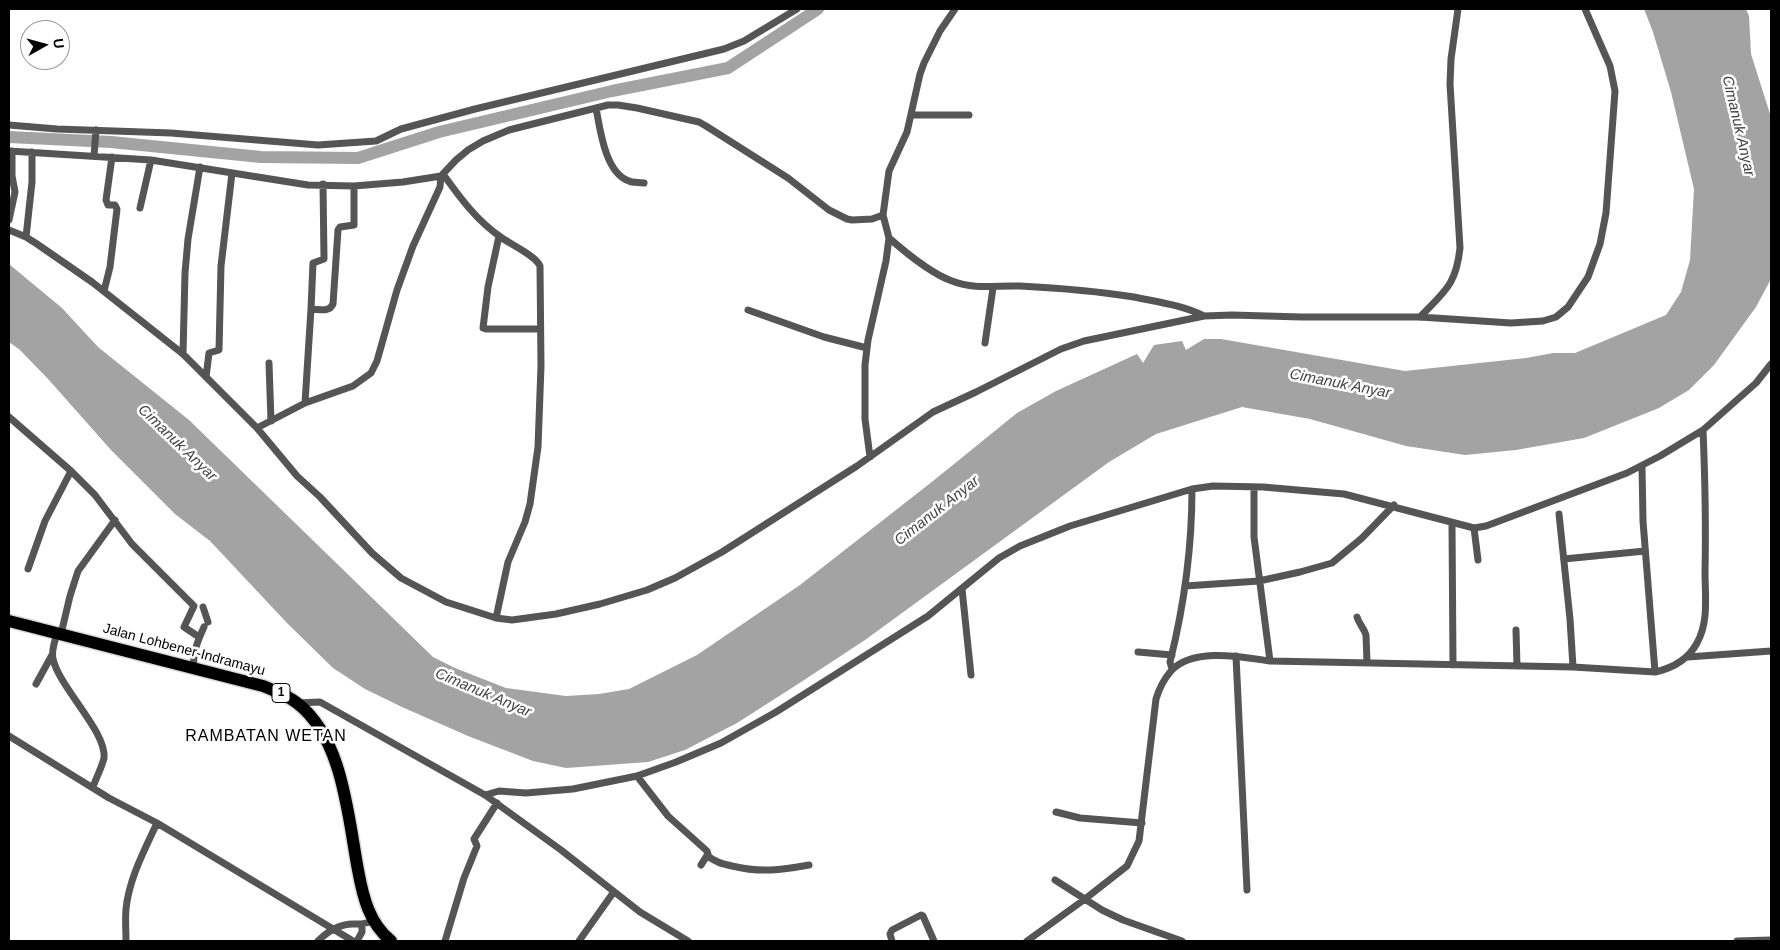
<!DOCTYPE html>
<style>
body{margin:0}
#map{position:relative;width:1780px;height:950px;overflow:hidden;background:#fff;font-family:Arial,sans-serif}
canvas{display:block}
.frame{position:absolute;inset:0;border:10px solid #000;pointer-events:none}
.north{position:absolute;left:20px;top:20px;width:50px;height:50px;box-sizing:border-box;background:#fff;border:1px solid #999;border-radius:50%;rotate:83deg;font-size:14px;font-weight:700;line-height:20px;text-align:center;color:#000}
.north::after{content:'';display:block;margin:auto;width:18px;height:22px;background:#000;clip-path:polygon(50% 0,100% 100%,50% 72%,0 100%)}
</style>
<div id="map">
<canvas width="1780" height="950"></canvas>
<div class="frame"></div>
<div class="north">U</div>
</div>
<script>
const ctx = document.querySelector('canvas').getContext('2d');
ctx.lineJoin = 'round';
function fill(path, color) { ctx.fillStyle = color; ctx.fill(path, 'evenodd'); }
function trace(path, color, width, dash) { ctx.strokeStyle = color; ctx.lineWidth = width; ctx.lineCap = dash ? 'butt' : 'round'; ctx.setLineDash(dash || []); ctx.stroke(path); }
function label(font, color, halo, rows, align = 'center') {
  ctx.font = font + ' Arial,sans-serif'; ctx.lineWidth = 5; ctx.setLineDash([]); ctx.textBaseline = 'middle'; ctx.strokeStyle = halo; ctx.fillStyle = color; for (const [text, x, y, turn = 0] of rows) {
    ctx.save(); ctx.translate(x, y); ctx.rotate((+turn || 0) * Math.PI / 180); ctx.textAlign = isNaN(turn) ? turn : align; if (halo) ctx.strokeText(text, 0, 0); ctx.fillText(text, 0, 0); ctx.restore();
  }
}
fill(new Path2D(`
 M1644,9H1746L1749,16L1751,54L1771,117V279L1756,307L1714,365L1689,390L1659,408L1584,438L1516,450L1465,455L1406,446L1310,419L1242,407L1156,434L1109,462L865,640L798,684L737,723L685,750L648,762L566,768L533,761L468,736L402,707L365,689L333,668L287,623L210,541L175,514L111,450L49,380L20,350L9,342V264L62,308L98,347L189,420L433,657L455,668L506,688L566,696L599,694L629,689L697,655L800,585L933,481L1017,413L1056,391L1137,354L1143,363L1154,345L1182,341L1186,350L1204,339H1221L1405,371L1526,358L1553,353H1575L1666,315L1681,292L1690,260L1694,189L1671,92L1653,32Z`), '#a3a3a3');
trace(new Path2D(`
 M9,137L111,142L261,157L358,158L439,132L612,91L728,68L818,9`), '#a3a3a3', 12);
const highway = new Path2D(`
 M9,621L263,686C275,691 287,695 297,703C343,738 348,817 358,870C363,897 369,923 391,941`);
trace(highway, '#dbdbdb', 15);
trace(new Path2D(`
 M596,108C600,129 605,173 629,181C633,183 639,182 644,183
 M912,115H969
 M9,125L57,129L171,133L318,145L376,141L401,129L475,109L724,49L744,41L797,9
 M9,151L151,160L308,185L354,186L403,182L441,176L456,160L468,150L483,141L509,130L608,105H618L637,108L699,122L706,126L788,178L829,210L847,219L852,220L872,219L883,215
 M94,156L96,130
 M443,174C461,199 477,221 502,238C512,245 536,256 540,266L541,366L538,447L530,504L525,522L508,562L496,618
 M140,208L151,160
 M9,220L15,192L12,176V151
 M9,230L26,237L37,244L92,282L183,354L257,428L297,476L320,497L372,553L401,578L446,602L496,618L512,620L556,614L600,604L647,590L675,578L722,552L857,466L933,412L976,392L1061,349L1084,341L1204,316L1232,315L1301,317H1420L1511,323L1543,321L1556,317L1568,307L1588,277L1600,244L1606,213L1615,91L1610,66L1585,9
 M499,236L488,287L483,328L486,329H540
 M26,237L32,182V152
 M889,238C905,252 932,274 952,281C975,290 996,285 1020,286C1059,288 1096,291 1134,297C1158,302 1182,305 1204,316
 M104,291L110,267L117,209L115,205H108L106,200L112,157
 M311,309L313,263L324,259L323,184
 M748,310L824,337L867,348
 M1420,317C1445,291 1456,285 1460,248L1450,84L1451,59L1458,9
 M985,343L993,288
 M183,354L185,273L188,239L200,167
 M269,363L271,421
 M206,377L209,353L219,350L221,266L232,173
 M305,403L311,309C319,309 329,313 333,304L338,230L340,227L354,225V186
 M9,417L71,471L95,495L132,544L194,606L184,627L199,637
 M257,428L305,403L353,386L371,373L377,361L397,290L413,246L440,187L441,176
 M870,457L865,419V365L868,340L886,261L889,238L883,215L889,171L907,132L920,74L924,63L940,31L955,9
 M1642,466L1643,521L1655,672
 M1254,487V537L1270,661
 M1192,489L1213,486L1263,487L1344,494L1474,528L1486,526L1627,473L1660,456L1703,430L1756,383L1771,364
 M1559,514L1570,619L1573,667
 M1452,523L1453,665
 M1474,528L1478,560
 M1564,559L1645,551
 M28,569L45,521L71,471
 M1185,586L1259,581L1300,572L1332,563L1362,538L1394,505
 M962,589L971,675
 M203,607L208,622
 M1357,617C1359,624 1364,628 1366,635L1367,662
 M1516,630L1517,666
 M57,633C55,641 51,650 53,659C59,687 107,732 104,758C102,767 96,778 93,787
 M61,634L70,596L78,571L115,520
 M1138,652L1172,655
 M1236,656L1247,890
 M1688,657L1771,651
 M194,669C192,654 198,640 204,627
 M36,684L52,655
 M297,703L320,702L485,795L561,850L640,912L688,941
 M9,736L109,798L157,823L353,941
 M637,776L668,816L707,851L708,854L701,865
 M485,795L499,791L526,793L573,789L637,776L676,762L721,743L776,712L928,616L999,558L1020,546L1070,526L1192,489C1192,547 1184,606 1170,662L1172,669
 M1056,812L1080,818L1142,823
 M707,855C714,862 723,864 732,866C761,873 781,870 809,865
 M1055,880L1102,910L1123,920L1182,941
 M126,941C126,931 125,920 126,909C129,879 144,851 157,823
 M318,941C327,932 339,924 353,924C362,924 364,924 373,921
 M357,941L362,932V925
 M445,941L464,878L477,846L474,839L497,803
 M579,941L613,893
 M892,941L890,934L892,930L921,915L923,916L934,941
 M1027,941L1085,899L1127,866L1139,841L1156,699C1159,689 1164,679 1171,671C1193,647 1242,657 1270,661L1573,667L1655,672C1673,668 1688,660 1697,643C1709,622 1705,595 1705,572C1706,524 1705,477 1703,430
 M1737,941L1771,940`), '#555', 7);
trace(highway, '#000', 12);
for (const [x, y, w] of [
 [281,693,18]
]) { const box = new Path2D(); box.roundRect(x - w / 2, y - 9.5, w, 19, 4); ctx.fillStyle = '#fff'; ctx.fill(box); trace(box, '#000', 1); }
label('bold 12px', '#000', null, [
 ["1",281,693]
]);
label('14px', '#000', '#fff', [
 ["Jalan Lohbener-Indramayu",184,650,15]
]);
label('italic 15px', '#444', '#fff', [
 ["Cimanuk Anyar",1738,126,77],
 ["Cimanuk Anyar",1340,384,11],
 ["Cimanuk Anyar",177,443,44],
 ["Cimanuk Anyar",937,511,-38],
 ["Cimanuk Anyar",483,693,23]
]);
ctx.letterSpacing = '1px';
label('16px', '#000', '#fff', [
 ["RAMBATAN WETAN",266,737]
]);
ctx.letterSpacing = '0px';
</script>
